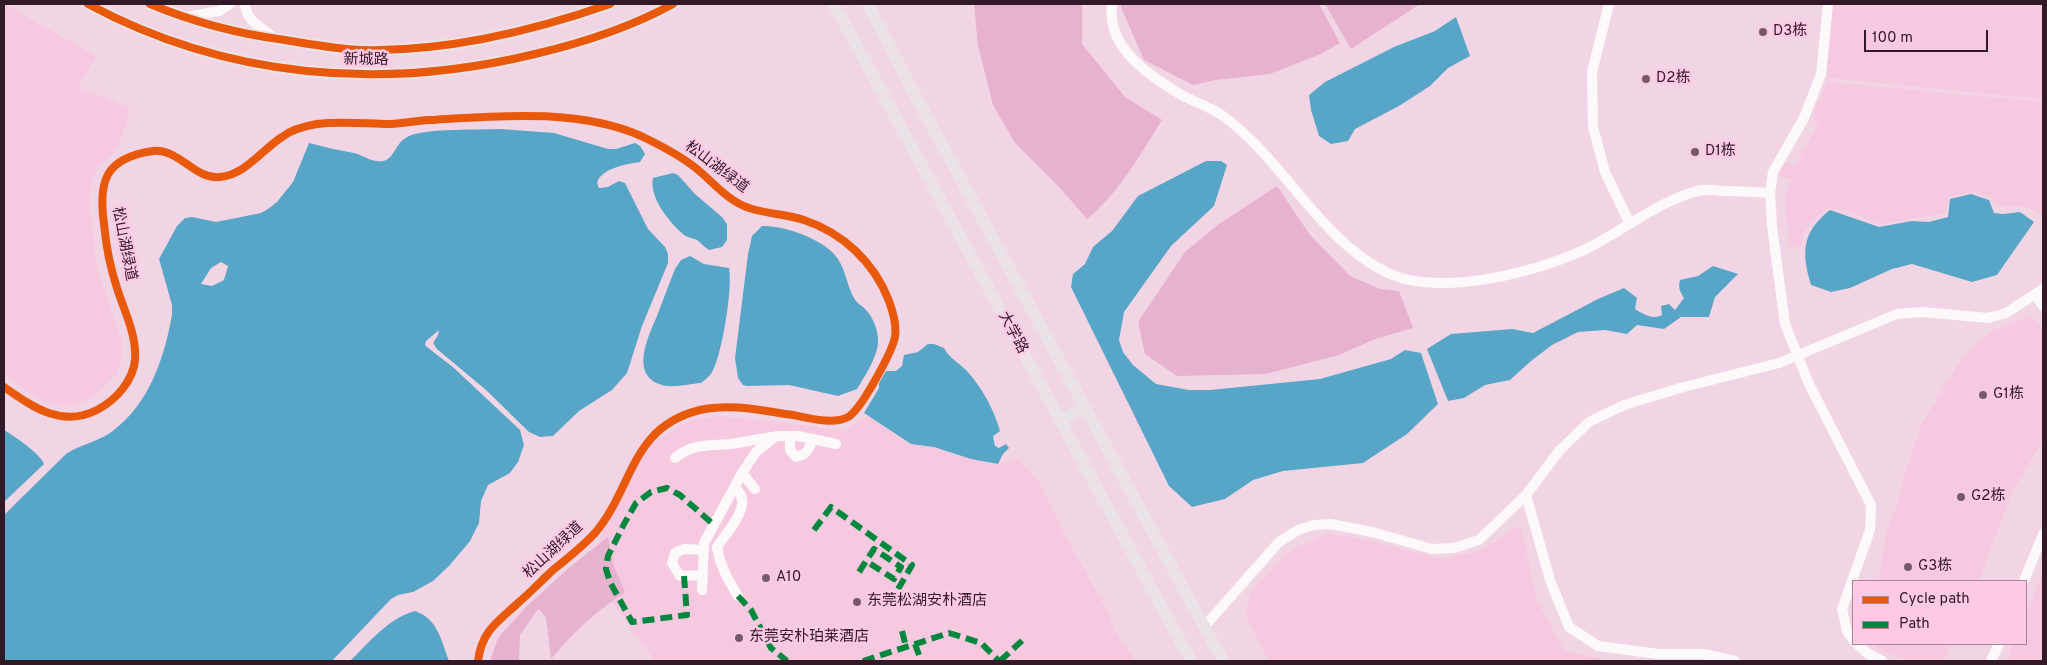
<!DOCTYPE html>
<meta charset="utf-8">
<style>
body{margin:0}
#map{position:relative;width:2047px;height:665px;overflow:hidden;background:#f2d5e4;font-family:Overpass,sans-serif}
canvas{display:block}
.frame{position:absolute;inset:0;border:5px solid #311927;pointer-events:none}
.legend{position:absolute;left:1852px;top:580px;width:175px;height:65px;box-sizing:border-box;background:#fec9e4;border:1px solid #ac8398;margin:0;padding:6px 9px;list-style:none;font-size:15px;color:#311927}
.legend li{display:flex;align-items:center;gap:10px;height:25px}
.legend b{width:25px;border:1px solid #ac8398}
.scale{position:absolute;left:1864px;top:30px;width:124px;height:22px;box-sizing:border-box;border:2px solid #311927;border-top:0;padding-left:6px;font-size:15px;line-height:18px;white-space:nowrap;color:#311927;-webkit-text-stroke:4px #fec9e4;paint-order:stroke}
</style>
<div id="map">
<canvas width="2047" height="665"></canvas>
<div class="frame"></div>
<ul class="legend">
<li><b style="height:6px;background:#e8590c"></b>Cycle path</li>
<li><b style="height:6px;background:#00873e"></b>Path</li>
</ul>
<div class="scale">100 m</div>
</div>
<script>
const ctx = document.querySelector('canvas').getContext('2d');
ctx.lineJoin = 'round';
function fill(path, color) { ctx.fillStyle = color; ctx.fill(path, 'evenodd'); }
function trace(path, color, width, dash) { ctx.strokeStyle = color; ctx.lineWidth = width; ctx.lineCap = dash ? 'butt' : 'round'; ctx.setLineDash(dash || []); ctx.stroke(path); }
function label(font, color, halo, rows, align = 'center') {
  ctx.font = font + ' Overpass,"Noto Sans SC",sans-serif'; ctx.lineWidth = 5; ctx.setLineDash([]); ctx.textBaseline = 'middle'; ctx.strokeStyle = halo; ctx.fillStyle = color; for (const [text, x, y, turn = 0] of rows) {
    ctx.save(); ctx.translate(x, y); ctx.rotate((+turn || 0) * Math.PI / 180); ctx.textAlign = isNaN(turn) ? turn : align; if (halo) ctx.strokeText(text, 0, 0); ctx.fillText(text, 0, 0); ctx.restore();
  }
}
fill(new Path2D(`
 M4,4L96,56L78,88L86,93L88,90L129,108L128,117L118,146L112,155L98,167L91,184L89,200L97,268L121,338L122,360L116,375L100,392L85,401L71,405H53L44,402L25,390L4,372Z
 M1833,4H2043V99L1827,78Z
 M1827,82L2043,102V216L2024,206L1998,207L1993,199L1975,192L1949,196L1945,213L1880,224L1849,212L1829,208L1816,217L1804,233L1801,247H1789L1785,197L1790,179L1780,176L1779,173L1783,163H1788L1795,166L1818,124L1812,117Z
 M2031,315L2043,330V440L2012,492L1979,581H1879L1886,531L1898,504L1904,477L1922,423L1962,358L1990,332Z
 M718,416L789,423L843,431L868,416L900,438L921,446L934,447L989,463L998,464L1018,459L1036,478L1042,487L1063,531L1108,613L1118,637L1132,654L1135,661H655L600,586L597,557L602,533L646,452L656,440L691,420Z
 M1521,525L1536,599L1564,650L1610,661H1269L1245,614L1250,592L1291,550L1327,534L1359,538L1443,559L1482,550Z
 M2043,572V661H2007L2014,644H2026V614Z
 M1875,644H1952L1944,661H1907L1880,650Z`), '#f6c9e1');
fill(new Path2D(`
 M974,4H1082V44L1125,97L1162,120C1140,155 1119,193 1087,219L1061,189L1015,143L993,105L978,46Z
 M1122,4H1319L1340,43L1321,54L1270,74L1215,80L1193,85L1144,60L1121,7Z
 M1325,4H1420L1351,49Z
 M1277,186L1310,235L1350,276L1380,289L1399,291L1413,328L1375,339L1339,355L1266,374L1177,376L1145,354L1138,322L1185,252L1219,224Z
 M608,537L614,567L625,592C597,611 573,632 551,659L546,617L538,609L520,635L519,661H490L498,638L527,606L571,566Z`), '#e6b2ce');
fill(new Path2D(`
 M1456,17L1470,56L1448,68L1430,86L1399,106L1355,129L1348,141L1331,144L1319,136L1311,110L1309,95L1325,82L1394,47L1435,31Z
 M501,129L554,133L608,149H616L635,143L640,146L645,154L640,162C627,164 601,168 597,183L599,188L608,187L619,181L625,183L648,229L665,247L668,254V263L642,326L627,373L612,390L579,411L553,436L540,437L529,432L486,390L437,349L433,343L438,335L439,330L426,341L425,345L427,347L454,368L520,430L524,445L518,462L510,473L488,485L481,501L479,523L470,541L449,566L433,581L413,592L398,595L391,599L332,661H4V515L66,454C81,444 101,441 114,430C150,402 164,358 172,315V305L159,259L177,226L185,218L192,217L216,222L261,213L268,209L277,202L293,182L309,143C324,147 338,150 354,153C363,155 372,163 383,161C395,159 394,143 409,136C428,128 478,130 501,129ZM221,262L228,266L224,280L212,286L201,284L211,268Z
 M1206,161H1221L1227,165L1214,206L1171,246L1124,312L1119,340L1123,352L1133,365L1156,384L1189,390H1210L1320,379L1391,359L1405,350L1421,353L1438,404L1407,434L1363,463L1283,471L1253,480L1225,499L1192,507L1169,486L1071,287L1073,274L1085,264L1093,247L1112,231L1138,196Z
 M673,173L678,175L695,194L722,217L727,224V240L722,247L709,250C704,247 701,243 697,240C692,238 686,237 683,234C668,221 649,197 653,178Z
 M1971,194L1989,200L1994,213L2003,214L2020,212L2034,222L1997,275L1972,282L1912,264L1892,269L1850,288L1831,292L1811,285C1801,252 1802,232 1830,210L1879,227L1912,221L1929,222L1948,217L1950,199Z
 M762,226C784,225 826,240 838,259C846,271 847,286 854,298C857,304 863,306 867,311C874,319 879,333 878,344C876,359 865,376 857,389L838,396L789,385L747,386L743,385L738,378L735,358L748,254L752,236Z
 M690,256L704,264L729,268C733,287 722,355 712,372C710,376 705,380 701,383C689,384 671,389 659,384C630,373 649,335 657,316C663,300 669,284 675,269L681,260Z
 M1713,266L1738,274L1715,297L1709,317H1681L1664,329L1637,325L1627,334L1605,330L1578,332L1552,345L1531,361L1510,380L1485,385L1464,398L1448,401L1427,349L1451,334L1512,329L1533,333L1598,299L1624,288L1637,298L1635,309C1643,314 1652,320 1662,315L1661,306L1669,304L1675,310L1684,298C1680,292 1678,288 1680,280L1698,276Z
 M928,344H934L944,348C949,358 958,362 966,370C981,386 994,409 1000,431L993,436L995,446L999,448L1006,444L1009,448L1003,454L998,464L971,459L934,447L911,444L864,413L879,388V383L886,371H896L902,366L904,355L918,352Z
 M4,430C14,436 41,454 44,464L4,502Z
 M415,611C438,619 441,640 449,661H350C369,643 388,618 415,611Z`), '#58a6c7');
trace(new Path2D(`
 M245,4C246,22 263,28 276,39
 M1112,4C1106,47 1148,75 1180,94C1194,102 1210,107 1223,116C1283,159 1322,243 1388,273C1442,298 1544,271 1594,245C1628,227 1664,198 1702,190C1708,189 1715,190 1722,191C1738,191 1754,192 1770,193
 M1609,4L1592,72L1593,127L1605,172L1630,224
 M1828,4L1821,74L1804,118L1773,172L1770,193L1772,226L1785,324L1809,384L1871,505L1870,530L1842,609L1847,631L1853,640
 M187,17L219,11L230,4
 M2035,295L2043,306
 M790,436V450L796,457C807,455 809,449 813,439
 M675,458C694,443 708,446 730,444C744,442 758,439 772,437
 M742,473L755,489
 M735,487C739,492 744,498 742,505C739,520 725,535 717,547C720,566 728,580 738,596
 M1526,495L1550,580L1569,627L1598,646L1658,654H1704L1735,661
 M703,575L680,576L672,563L675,553L684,549L704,550
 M2024,581L2043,534
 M702,590L704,543L742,473L756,452L776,436H798L836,444
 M1204,627L1279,542L1298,530L1314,525L1331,524L1372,532L1432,549L1454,548L1479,540L1526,495L1559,451L1589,422L1624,405L1680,388L1779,363L1897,314L1922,312L1988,318L2006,313L2043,289
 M1857,644L1867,653L1882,661
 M1991,661L1999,644`), '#fdf9fb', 10);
trace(new Path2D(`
 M88,4C227,79 383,91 535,54C582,43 631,27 673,4
 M150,4C193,22 239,34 285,40C310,44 336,49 361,50C446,52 530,32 610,4
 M834,4L1191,661
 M868,4L915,95L1223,661
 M1059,421L1086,407`), '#eae2e7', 12);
trace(new Path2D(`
 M814,530L831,507L912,565L893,598L895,605
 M859,572L874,549L901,567L894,579L866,561
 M684,576L687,615L632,622L610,582L606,569L608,556L624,524L636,503L651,492L667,488L680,495L714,525
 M738,596L751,610L771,648L787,661
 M902,631L906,647
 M915,644L919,655
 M863,661L949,633L981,643L999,661
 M1000,661L1026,637`), '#00873e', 6, [12, 6]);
trace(new Path2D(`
 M88,4C227,79 383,91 535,54C582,43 631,27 673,4
 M150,4C193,22 239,34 285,40C310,44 336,49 361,50C446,52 530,32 610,4
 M4,387C33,407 61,428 97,410C116,400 133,381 135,360C137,335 124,311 117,288C110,267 106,246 104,224C98,181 105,158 153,151C179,148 195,180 220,177C245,175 263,149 282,137C292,129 305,126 317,124C342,121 366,124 391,124C404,123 416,121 429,120C497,116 577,108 641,136C660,145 681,156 697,169C714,183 728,201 749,208C767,214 786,214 804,220C843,233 874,262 889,301C893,312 897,325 895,337C892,352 861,410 848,417C833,425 809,418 793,415C763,411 731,403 700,410C630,427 634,487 595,533C582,547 568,558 553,570C542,580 531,592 519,602C498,622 482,630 478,661`), '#e8590c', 8);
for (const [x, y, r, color] of [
 [1763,32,5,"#755b69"],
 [1646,79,5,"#755b69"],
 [1695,152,5,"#755b69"],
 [1983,395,5,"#755b69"],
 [1961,497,5,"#755b69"],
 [1908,567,5,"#755b69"],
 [766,578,5,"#755b69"],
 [857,602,5,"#755b69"],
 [739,638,5,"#755b69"]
]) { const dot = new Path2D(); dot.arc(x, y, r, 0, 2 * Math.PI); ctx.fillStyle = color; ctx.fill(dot); trace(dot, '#fec9e4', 2); }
label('15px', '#311927', '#fec9e4', [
 ["D3栋",1773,32],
 ["D2栋",1656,79],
 ["D1栋",1705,152],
 ["G1栋",1993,395],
 ["G2栋",1971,497],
 ["G3栋",1918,567],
 ["A10",776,578],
 ["东莞松湖安朴酒店",867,602],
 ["东莞安朴珀莱酒店",749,638]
], 'left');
label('15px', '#311927', '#fec9e4', [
 ["新城路",366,61,1],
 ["松山湖绿道",716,168,37],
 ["松山湖绿道",123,244,79],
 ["大学路",1012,333,62],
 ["松山湖绿道",554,551,-43]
]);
</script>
